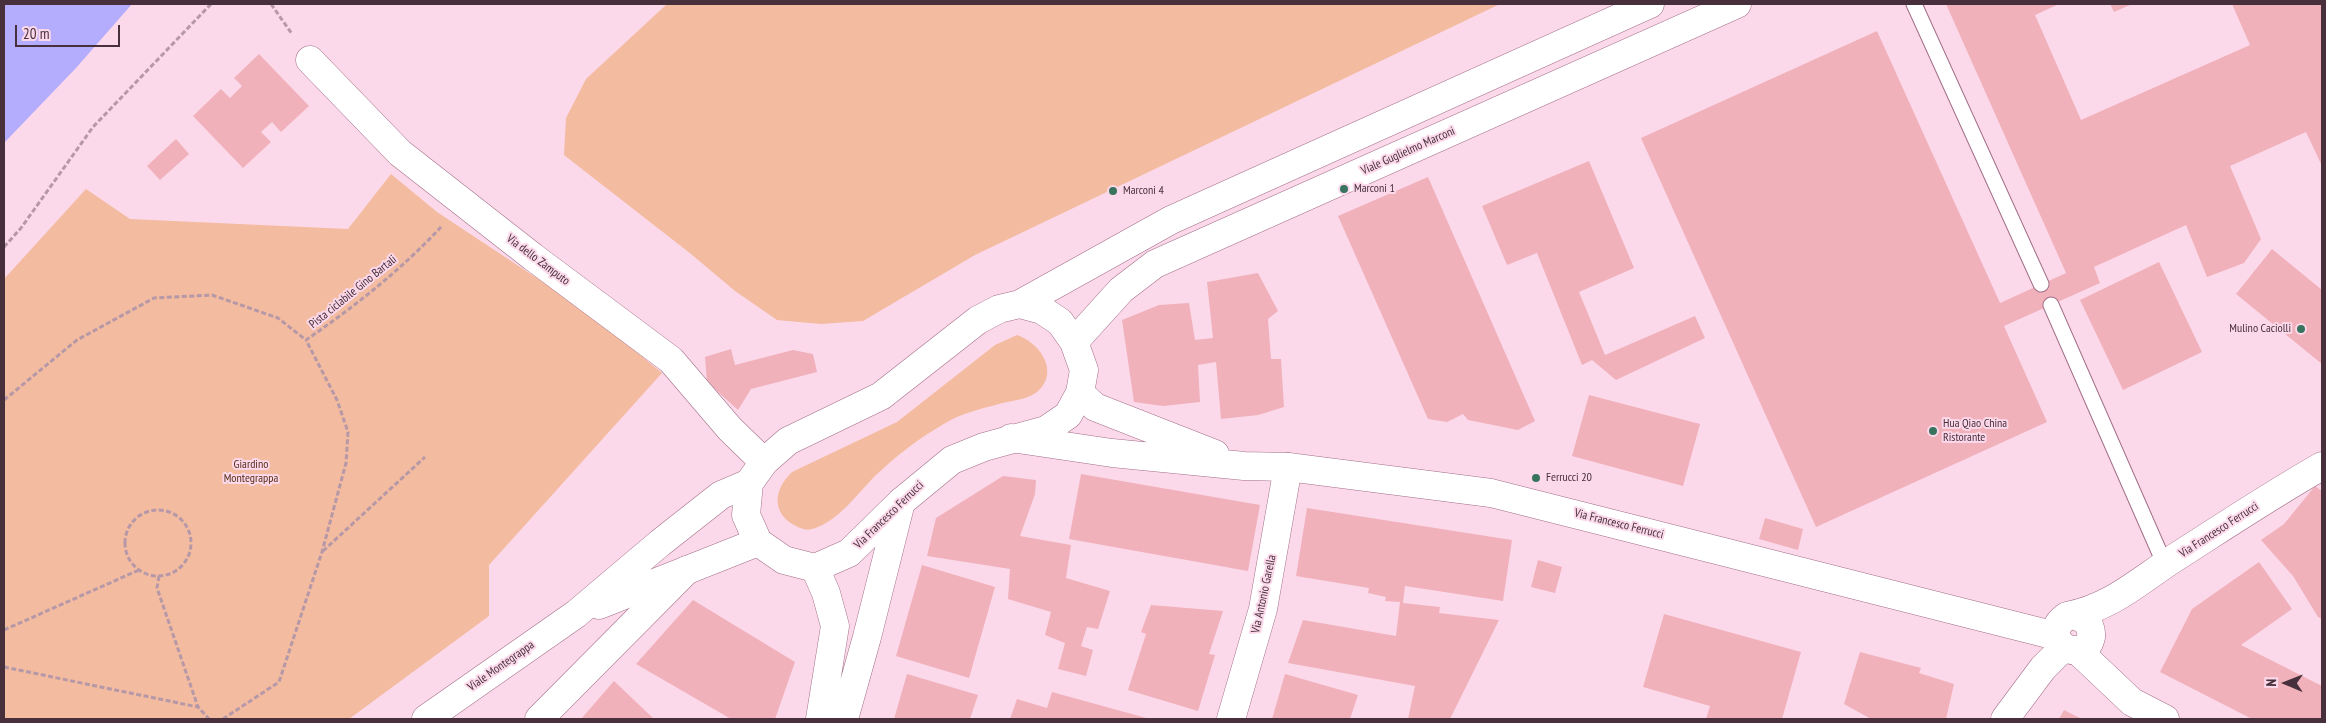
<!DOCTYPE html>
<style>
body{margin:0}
#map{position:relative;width:2326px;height:723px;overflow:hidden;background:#fcd9ea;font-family:"PT Sans Narrow",sans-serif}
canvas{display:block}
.frame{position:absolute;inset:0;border:5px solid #47303c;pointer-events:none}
.north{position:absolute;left:2261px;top:658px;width:50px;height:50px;-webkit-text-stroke:4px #fcd9ea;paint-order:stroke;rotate:271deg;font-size:14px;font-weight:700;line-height:20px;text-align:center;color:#47303c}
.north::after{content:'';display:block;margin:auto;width:18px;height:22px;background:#47303c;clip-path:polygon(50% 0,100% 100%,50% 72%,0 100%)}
.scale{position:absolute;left:15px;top:25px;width:105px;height:22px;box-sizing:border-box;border:2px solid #47303c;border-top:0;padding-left:6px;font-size:15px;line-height:18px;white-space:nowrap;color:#47303c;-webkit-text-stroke:4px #fcd9ea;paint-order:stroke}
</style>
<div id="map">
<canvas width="2326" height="723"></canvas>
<div class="frame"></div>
<div class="north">N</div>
<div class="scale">20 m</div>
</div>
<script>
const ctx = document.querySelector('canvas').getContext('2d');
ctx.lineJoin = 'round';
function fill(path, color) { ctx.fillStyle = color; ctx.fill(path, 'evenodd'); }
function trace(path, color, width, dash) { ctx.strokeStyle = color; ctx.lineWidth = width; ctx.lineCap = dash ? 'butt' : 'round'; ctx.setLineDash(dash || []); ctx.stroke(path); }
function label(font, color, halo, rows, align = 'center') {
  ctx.font = font + ' "PT Sans Narrow",sans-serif'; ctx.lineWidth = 4; ctx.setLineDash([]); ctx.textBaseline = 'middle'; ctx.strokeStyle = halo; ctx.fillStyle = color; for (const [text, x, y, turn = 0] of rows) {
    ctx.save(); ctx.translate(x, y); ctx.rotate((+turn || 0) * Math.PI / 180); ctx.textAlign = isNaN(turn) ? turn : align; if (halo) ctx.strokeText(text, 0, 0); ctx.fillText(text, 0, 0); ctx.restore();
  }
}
fill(new Path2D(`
 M667,4H1500L975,255L863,321L821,324L777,320L735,291L691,254L564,155L566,118L586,79Z
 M391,174L437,212L588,312L662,373L489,565V616L349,719H4V279L86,189L130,219L348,229Z
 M1017,335C1038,342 1058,368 1041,388C1031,400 1013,400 999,404C980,409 959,414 942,425C918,439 896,456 875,476C857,494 838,522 812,529C807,531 799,528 794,525C771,512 774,489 792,472L897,422L995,345Z`), '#f3bba0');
fill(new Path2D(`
 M4,4H132L76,68L4,143Z`), '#b4acfc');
fill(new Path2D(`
 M1946,4H2059L2035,15L2081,120L2250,45L2232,4H2322V166L2306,132L2230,166L2261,239L2244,263L2207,277L2186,225L2094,267L2100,283L2004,326L2047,422L1816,527L1641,138L1877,31L2000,303L2066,273Z
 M2110,4H2132L2114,12Z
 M259,54L309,106L281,132L272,122L261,132L271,142L243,168L193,116L221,89L230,98L242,86L234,78Z
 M176,139L189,154L160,180L147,166Z
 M1589,161L1634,268L1579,292L1605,355L1695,316L1705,338L1616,380L1592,360L1582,365L1537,253L1507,265L1482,206Z
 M1428,177L1535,421L1518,430L1468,420L1463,414L1447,422L1428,419L1338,216Z
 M2272,249L2322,290V364L2236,294Z
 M2159,262L2202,352L2123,390L2080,300Z
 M1258,273L1278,311L1268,319L1271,359H1281L1284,407L1258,415L1221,419L1216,362L1198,365L1200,402L1163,406L1134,402L1122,320L1159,305L1189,303L1195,340L1213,338L1207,282Z
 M731,349L735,365L793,350L813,354L817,372L751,389L738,410L707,382L705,357Z
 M1589,395L1700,424L1683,486L1572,456Z
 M1081,474L1260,505L1248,571L1069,539Z
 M1003,476L1036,480L1035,494L1020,536L1071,545L1066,578L1110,591L1098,629L1087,627L1081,646L1093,650L1086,676L1058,669L1065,643L1045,635L1051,612L1008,599L1010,569L927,556L936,518Z
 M2315,486L2322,491V619L2318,617L2293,576L2261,540L2284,524Z
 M1307,508L1512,540L1503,601L1405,586L1403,603L1440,607L1439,613L1499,620L1450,719H1408L1415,686L1288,663L1303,620L1396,636L1400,602L1385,601L1386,597L1368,593L1369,588L1296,576Z
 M1765,518L1803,529L1798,550L1759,539Z
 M1538,560L1562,567L1555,593L1531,587Z
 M2259,562L2292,609L2241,645L2322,686V719H2252L2160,672L2192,609Z
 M922,565L995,587L969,678L896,656Z
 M693,600L795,662L775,719H731L636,664Z
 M1151,605L1223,611L1209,654L1215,655L1198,711L1128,690L1146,634L1141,632Z
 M1664,614L1801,652L1782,719H1706L1710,706L1643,687Z
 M1860,652L1921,668L1919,673L1954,684L1946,719H1871L1844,704Z
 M907,674L978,695L970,719H894Z
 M1285,674L1358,695L1350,719H1272Z
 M614,681L654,719H581Z
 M1052,692L1150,719H1010L1017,699L1047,708Z
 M2064,710L2082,719H2059Z`), '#f0b1bb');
const service = new Path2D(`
 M1914,4L2041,284
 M2051,305L2165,565`);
const minor = new Path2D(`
 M310,60L400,153L533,257L671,360L730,429L764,462
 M2077,650L2132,702L2165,719
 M539,719L687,570
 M1231,719L1263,609L1288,467
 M2005,719L2043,668L2064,647`);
const tertiary = new Path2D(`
 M1080,393L1095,407L1215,454
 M1011,438L1112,453L1244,466L1288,467L1491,493L2056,636
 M815,568L826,593L835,626L820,719
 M2073,615L2084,619C2089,624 2092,629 2091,637C2084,668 2034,639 2067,616C2110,608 2138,582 2173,559C2223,527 2271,495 2322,466
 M844,719L867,637L901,502`);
const secondary = new Path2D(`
 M1020,304L1042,310L1060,322L1074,342L1084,370L1080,393L1068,415L1046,430L984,447L952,460L901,502L849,553L815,568L784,560L758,542L746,515L749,483L764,462L788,441L881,396L978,320L999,309Z
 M1020,304L1171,220L1650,4
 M1074,342L1121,290L1155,264L1737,4
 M599,605L758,542
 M426,719L576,614L660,543L721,495L749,483`);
trace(service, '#a26e88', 17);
trace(minor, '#a26e88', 29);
trace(tertiary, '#a26e88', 29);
trace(secondary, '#a26e88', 29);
trace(new Path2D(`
 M271,4L292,34
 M4,247L21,228L93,127L211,4
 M4,400L77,340L154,298L212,295L278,318L306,340C354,307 401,270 441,227
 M125 543a33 33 0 1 1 66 0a33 33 0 1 1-66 0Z
 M323,551L425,457
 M159,576L157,588L198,707L209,719
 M4,630L139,570
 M4,667L198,707
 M223,719L279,682L322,552L346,463L348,432L337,400L306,340`), '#b698a7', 3, [5, 2.5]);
trace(service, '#fff', 15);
trace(minor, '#fff', 28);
trace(tertiary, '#fff', 28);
trace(secondary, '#fff', 28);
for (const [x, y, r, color] of [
 [1344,189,5,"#37735d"],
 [1113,191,5,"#37735d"],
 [2301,329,5,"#37735d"],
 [1933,431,5,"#37735d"],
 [1536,478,5,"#37735d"]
]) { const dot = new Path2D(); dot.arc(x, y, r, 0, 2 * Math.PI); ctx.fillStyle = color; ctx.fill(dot); trace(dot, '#fcd9ea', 2); }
label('12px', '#47303c', '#fcd9ea', [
 ["Viale Guglielmo Marconi",1408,151,-24],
 ["Via dello Zamputo",538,260,37],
 ["Pista ciclabile Gino Bartali",353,292,-39],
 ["Via Francesco Ferrucci",889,515,-44],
 ["Via Francesco Ferrucci",1619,524,14],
 ["Via Francesco Ferrucci",2219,530,-33],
 ["Via Antonio Garella",1264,594,-78],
 ["Viale Montegrappa",501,666,-35]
]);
label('12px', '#47303c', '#fcd9ea', [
 ["Marconi 1",1354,189],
 ["Marconi 4",1123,191],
 ["Mulino Caciolli",2291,329,"right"],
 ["Hua Qiao China",1943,424],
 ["Ristorante",1943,438],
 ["Ferrucci 20",1546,478]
], 'left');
label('12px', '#572e18', '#fcd9ea', [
 ["Giardino",251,465],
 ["Montegrappa",251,479]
]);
</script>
